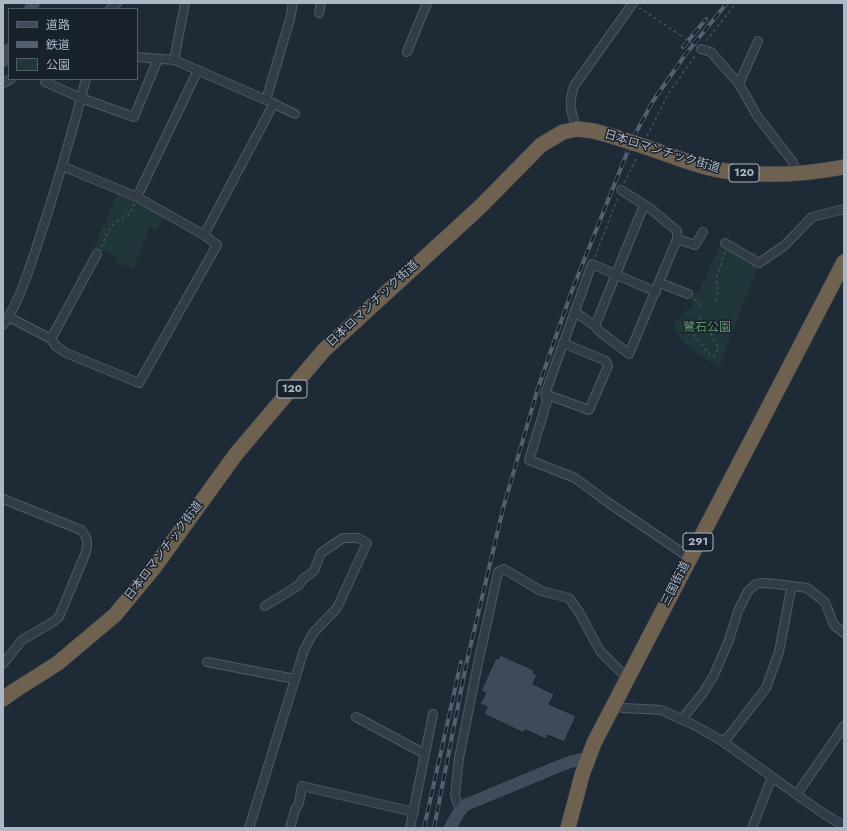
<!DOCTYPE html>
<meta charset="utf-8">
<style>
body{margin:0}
#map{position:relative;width:847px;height:831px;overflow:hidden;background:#1f2a37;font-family:Jost,"Noto Sans JP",sans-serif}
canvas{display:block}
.frame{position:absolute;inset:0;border:4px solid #acb6c5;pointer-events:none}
.legend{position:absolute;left:8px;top:8px;width:130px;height:72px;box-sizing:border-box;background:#18212c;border:1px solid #535d69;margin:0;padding:5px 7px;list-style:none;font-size:12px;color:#acb6c5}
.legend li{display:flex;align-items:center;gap:8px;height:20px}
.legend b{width:20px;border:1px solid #535d69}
</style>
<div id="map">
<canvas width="847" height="831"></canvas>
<div class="frame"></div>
<ul class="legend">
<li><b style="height:5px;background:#404b5b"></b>道路</li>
<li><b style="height:5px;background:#54606f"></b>鉄道</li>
<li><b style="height:11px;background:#213638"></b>公園</li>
</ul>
</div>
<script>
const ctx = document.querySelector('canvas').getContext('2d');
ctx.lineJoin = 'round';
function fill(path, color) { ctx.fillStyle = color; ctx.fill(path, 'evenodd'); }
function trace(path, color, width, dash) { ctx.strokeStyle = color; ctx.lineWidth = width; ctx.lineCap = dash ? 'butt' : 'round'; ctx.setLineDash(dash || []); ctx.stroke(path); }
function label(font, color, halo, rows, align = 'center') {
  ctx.font = font + ' Jost,"Noto Sans JP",sans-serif'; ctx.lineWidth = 3; ctx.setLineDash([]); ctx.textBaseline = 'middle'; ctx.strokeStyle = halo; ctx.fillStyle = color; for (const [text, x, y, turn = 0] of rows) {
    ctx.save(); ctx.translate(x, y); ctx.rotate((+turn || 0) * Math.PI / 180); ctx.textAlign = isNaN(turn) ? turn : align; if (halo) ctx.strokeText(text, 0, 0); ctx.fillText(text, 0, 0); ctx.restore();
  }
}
fill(new Path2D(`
 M118,193L165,214L157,230L150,227L133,269L116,262L117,258L101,250L98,254L92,251Z
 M722,241L758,265L719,368L691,349L680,338L673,324L692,306V293L699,291Z`), '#213638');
const building = new Path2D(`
 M500,655L534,670L533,673L537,675L533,684L554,694L549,704L576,716L564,742L548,735L546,739L525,730L524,733L484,714L487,707L480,704L486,693L481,691L496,658L498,659Z`);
fill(building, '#3c4a5a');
trace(building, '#1a232e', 1);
const street = new Path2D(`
 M110,9L117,3
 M319,13L321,3
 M701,49L711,52L739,84L758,117L792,161L798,174
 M407,52L427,3
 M137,57L174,60L266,100L290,19L293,3
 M174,60L185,3
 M45,82L81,98L134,117L158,59
 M3,83L11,79
 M739,84L758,41
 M270,102L295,114
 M577,129C571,111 568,105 574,86L633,3
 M621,190L651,209L677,231V239L629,354L598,330L595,326L644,205
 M137,197L198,70
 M204,235L274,103
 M677,239L695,245L703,232
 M725,243L759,263L784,246L812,217L844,209
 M660,283L688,294
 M656,292L592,264L545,394L547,401L529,460L575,478L606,501L690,558
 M575,312L595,326
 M9,317L51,339L56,346L66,353L139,383L217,245L204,235L137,197L62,166
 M3,325C17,307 27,275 35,252C54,195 71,137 86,79
 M51,339L97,254
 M545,394L589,410L608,366L606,361L563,343
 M3,499L81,530C88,538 88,542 86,552L59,617L53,622L22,640L3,664
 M207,662L295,679
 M613,706L624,708L661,710L694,725L722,741L821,812L844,826
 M356,717L425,754
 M682,719L703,693L714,675L729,640L738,611L748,591L756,584L762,583L776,584L807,588L825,602L834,625L844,633
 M722,741L728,737L766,688L779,652L790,594L793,586
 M797,794L844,726
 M461,810L457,802L455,795L459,758L477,668L498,572L504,569L541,591L569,598L579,612L600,651L627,678
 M249,828L304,650L313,633L337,608L367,543L358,538H343L321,553L314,571L303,579L299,585L265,606
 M290,828L295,810L299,803L302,786L414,812
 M410,828L433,714
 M752,828L772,777`);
const secondary = new Path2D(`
 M30,9L34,3
 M3,61L9,49
 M450,828L459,812L465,805L567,763L589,757`);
const highway = new Path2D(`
 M646,147C670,155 695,166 719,170C761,177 803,175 844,167
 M3,699L14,691L58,663L115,615L153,569L236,454L324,350L480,207L541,145L563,132L577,129L594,131L615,137
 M568,828L582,775L594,743L844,262`);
trace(street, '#505966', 10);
trace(secondary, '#505966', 12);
trace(highway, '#3d4652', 16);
trace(new Path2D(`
 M639,9L640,8L680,35
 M706,41L736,3
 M647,136L668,94L696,55
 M624,183L637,157
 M101,247L111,227L117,221L129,215L134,204
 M595,257L618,197
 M694,299L703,307
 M716,301L718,292L716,279L725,252
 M701,317L689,329L711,356H714L719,348C713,339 710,334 710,324`), '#3e5356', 1.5, [3, 3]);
trace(street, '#323c48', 8);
trace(secondary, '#404b5b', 11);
trace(highway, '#6e614f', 15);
const rail = new Path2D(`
 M683,47L706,19
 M424,828L461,662
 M434,828L466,665L504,505L538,388L571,293L633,138L653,101L685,55L727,3`);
trace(rail, '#54606f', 4);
trace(rail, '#18212c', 2.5, [8]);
const highwayBridge = new Path2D(`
 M615,137L646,147`);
trace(highwayBridge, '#3d4652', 16, []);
trace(new Path2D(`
 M680,35L696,46`), '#3e5356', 1.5, [3, 3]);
trace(highwayBridge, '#6e614f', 15);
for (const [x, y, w] of [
 [744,173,30],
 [292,389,30],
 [698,542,30]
]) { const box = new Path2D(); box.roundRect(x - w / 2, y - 9, w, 18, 3); ctx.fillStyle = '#18212c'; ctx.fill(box); trace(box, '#acb6c5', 1); }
label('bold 11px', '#acb6c5', null, [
 ["120",744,173],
 ["120",292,389],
 ["291",698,542]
]);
label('12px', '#acb6c5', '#18212c', [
 ["日本ロマンチック街道",662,152,17],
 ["日本ロマンチック街道",373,304,-43],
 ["日本ロマンチック街道",164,551,-53],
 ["三国街道",676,584,-63]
]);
label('12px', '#63966d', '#18212c', [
 ["鷺石公園",707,328]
]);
</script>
